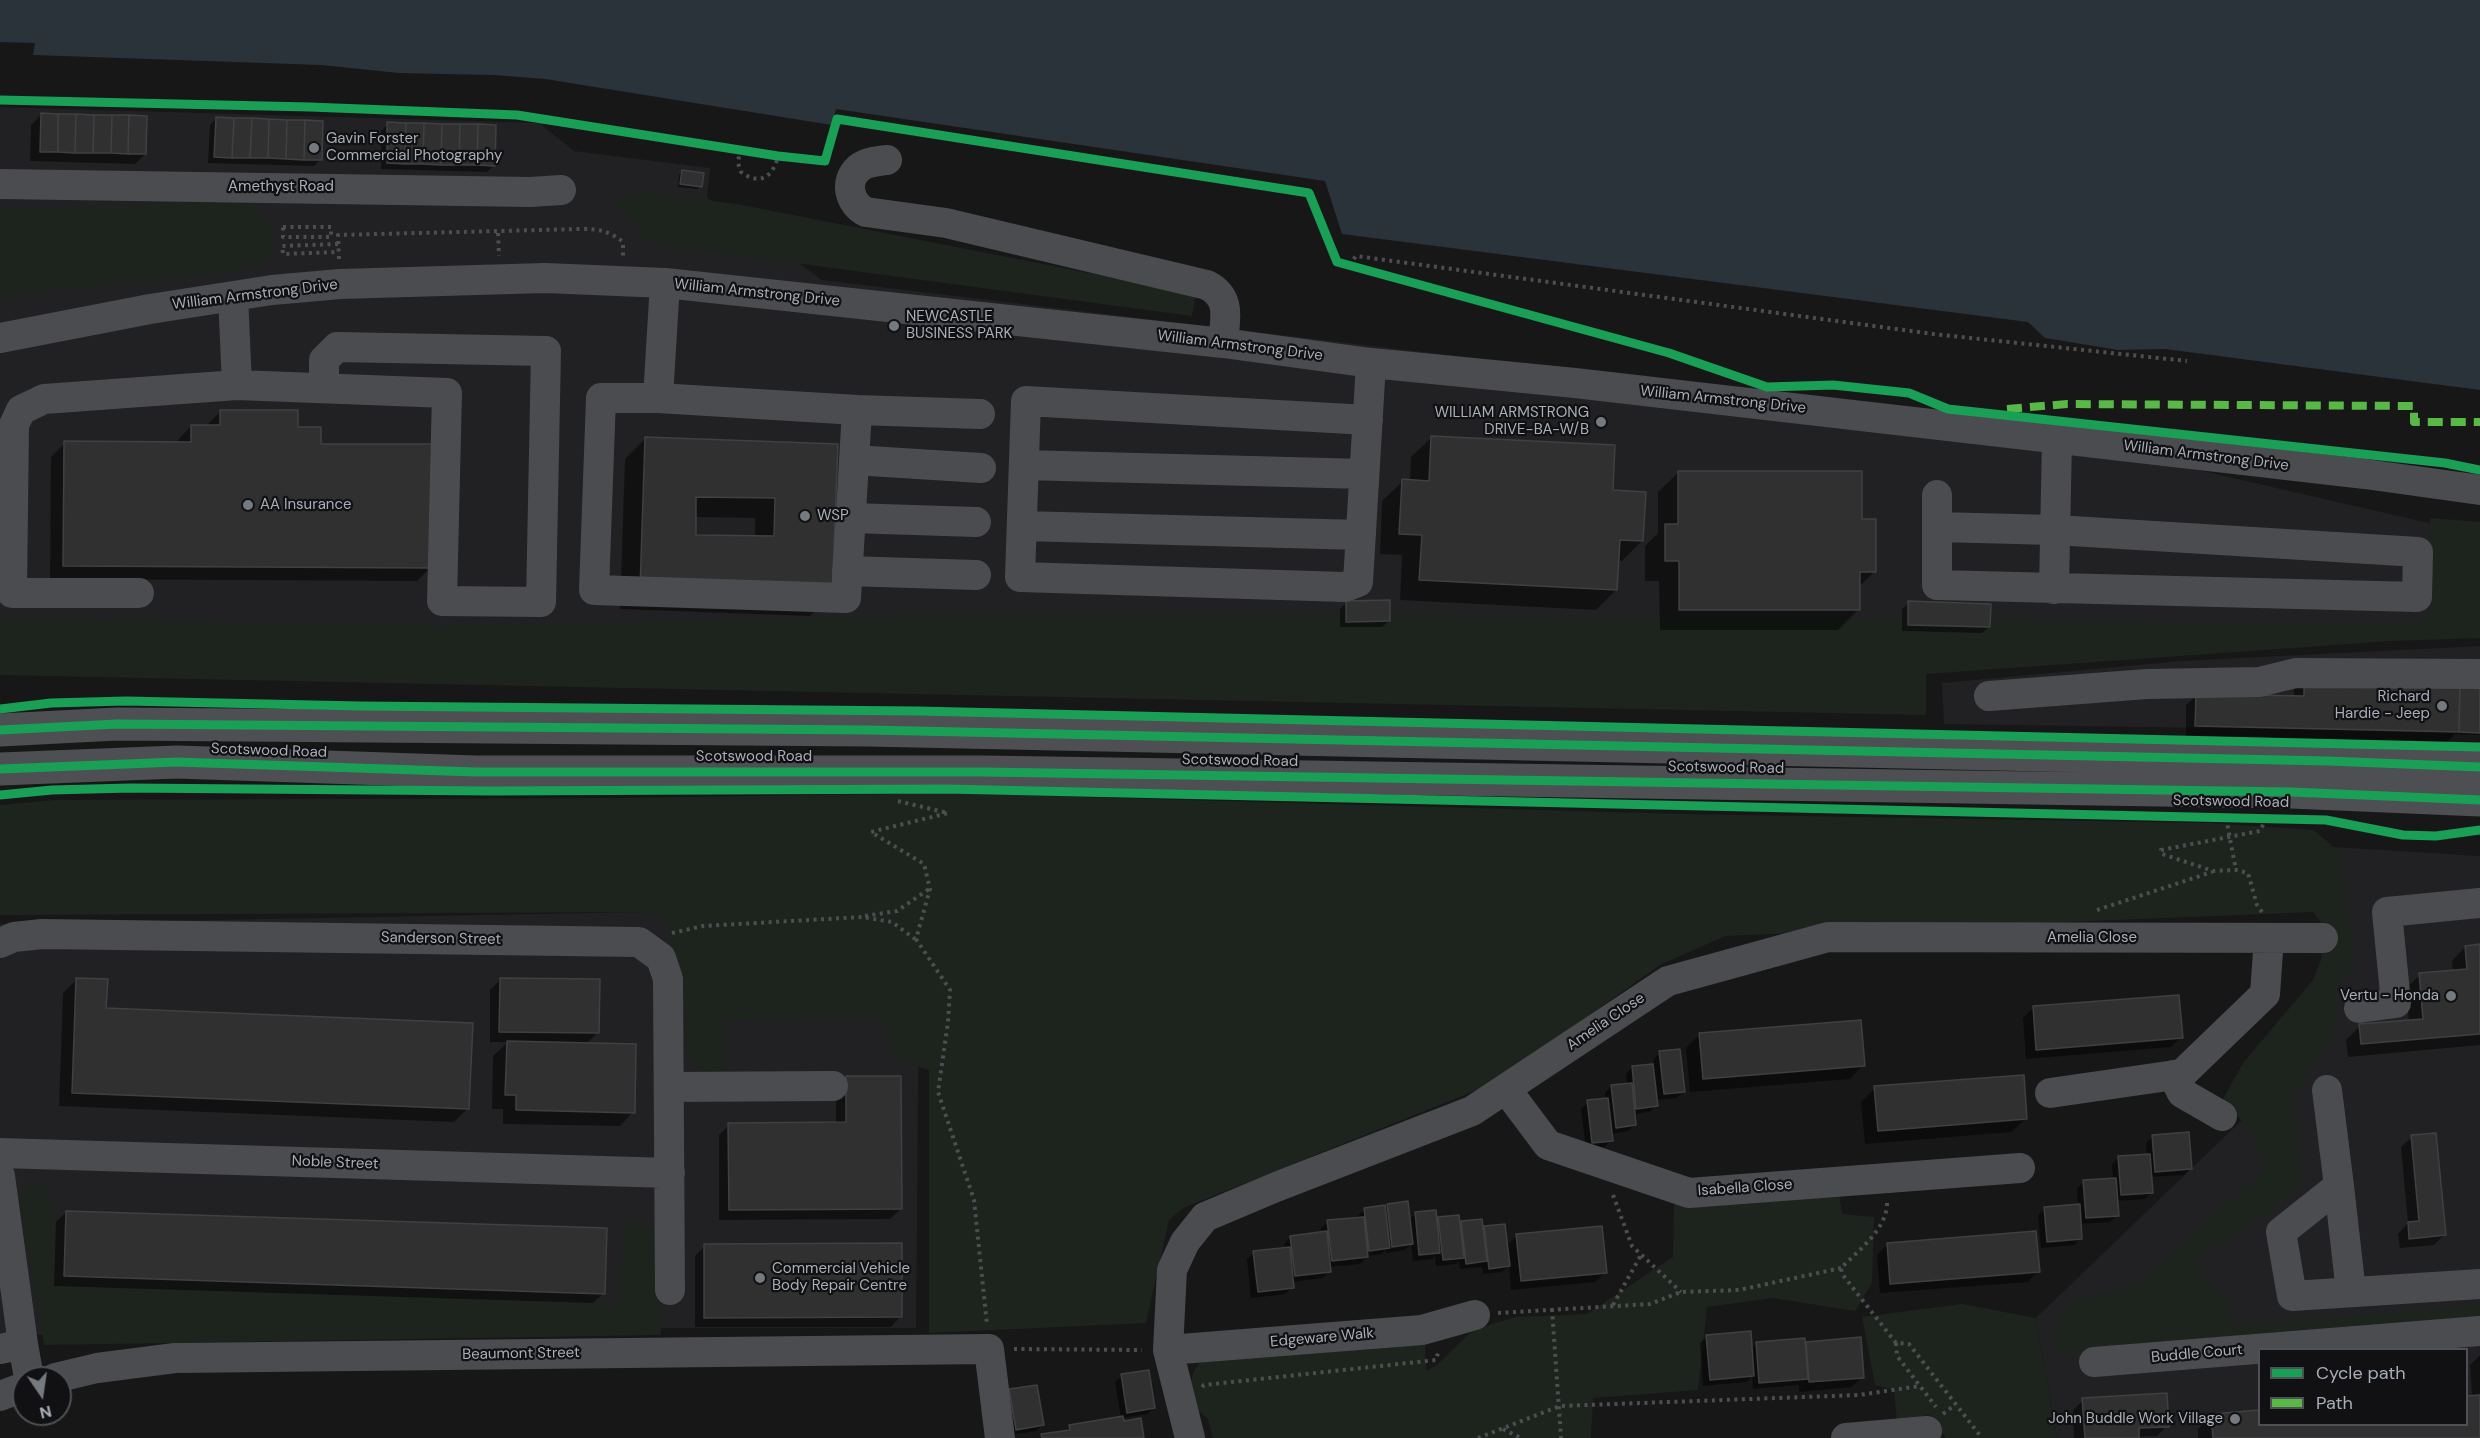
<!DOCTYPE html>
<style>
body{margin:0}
#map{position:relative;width:2480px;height:1438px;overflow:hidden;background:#171717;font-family:"DM Sans",sans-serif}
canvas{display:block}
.legend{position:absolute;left:2258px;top:1348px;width:210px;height:78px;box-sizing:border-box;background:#111113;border:2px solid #4d5055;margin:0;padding:8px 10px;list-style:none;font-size:18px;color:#a8aeb8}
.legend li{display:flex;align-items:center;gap:12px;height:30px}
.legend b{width:30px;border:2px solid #4d5055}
.north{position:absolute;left:12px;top:1366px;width:60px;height:60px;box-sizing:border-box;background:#111113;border:2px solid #4d5055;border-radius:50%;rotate:167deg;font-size:16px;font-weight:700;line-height:24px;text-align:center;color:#a8aeb8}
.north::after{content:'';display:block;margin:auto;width:21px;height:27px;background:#757980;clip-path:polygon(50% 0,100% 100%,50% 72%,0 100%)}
</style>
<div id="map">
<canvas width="2480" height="1438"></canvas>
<ul class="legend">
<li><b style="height:8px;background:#1a9f57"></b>Cycle path</li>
<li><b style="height:8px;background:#58b947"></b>Path</li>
</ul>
<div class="north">N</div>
</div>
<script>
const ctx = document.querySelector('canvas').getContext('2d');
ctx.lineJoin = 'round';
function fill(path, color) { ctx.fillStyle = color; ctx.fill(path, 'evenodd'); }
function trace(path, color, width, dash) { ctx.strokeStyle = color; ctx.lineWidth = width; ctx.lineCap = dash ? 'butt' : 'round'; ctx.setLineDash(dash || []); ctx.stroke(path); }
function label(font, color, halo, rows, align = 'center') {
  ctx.font = font + ' "DM Sans",sans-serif'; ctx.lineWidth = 4.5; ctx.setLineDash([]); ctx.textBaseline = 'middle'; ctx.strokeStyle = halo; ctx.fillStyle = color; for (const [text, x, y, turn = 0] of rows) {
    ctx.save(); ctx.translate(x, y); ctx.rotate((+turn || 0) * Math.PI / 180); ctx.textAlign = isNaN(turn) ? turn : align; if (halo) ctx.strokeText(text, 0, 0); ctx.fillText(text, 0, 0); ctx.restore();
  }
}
fill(new Path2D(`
 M0,107L539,123L574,151L710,168L707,197L822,280L1967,417L2442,526L2431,628L0,631Z
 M2480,646V732L1944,724L1942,683L2181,661Z
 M2318,846L2480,856V1438H2057L2036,1318L2324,1041ZM2260,1350H2466V1424H2260Z
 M643,912L919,974L916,1328H83L0,1341V924Z`), '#212123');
fill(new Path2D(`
 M640,192L737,204L1196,294L1192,316L652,244L614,203Z
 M246,200L263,218L274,237L268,259L251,267L223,273L32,292L0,301V210Z
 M2430,518L2480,522V638L2391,641L1926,674V715L0,675V618L434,626L1043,613L2399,624L2428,618Z
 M942,793L1683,814L2210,823L2313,830L2327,841L2341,857L2356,968L2336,986L2333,1038L2292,1098L2303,1185L2266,1214L2196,1258L2206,1280L2225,1297L2236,1325L2480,1305V1321L2077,1353L2055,1351V1321L2071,1303L2138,1283L2265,1170L2252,1133L2223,1099L2243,1063L2313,980L2331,935L2313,912L1725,936L1660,965L1492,1084L1183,1208L1169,1220L1146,1323L929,1333V1070L897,1061L882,1019L726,1020L725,1072H712L696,1066L685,1049L686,1010L669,943L670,925L643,912L0,915V805L54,800L616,798Z
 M37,1181L49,1193L54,1215V1282L618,1304L625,1223L639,1224L656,1231L661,1335L44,1345L19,1201L24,1188Z
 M1839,1193L1842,1214L1874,1217L1872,1283L1855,1311L1773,1298L1707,1307L1698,1390L1593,1398L1591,1438H1213L1208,1419L1193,1406C1189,1384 1189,1369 1208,1356L1425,1341L1426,1371L1437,1365L1470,1333L1492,1324L1516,1317L1587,1314L1673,1257L1674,1204Z
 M1962,1304L2036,1318L2057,1438H1946L1929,1415L1897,1422L1894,1390L1875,1385L1862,1317Z`), '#1d241e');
fill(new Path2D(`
 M0,0H2480V390L2165,349L2118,350L2045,338L2028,322L1342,234L1325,181L836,109L832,125L545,79L493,75L399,73L321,65L33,55L35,43L0,42Z`), '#2a3339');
fill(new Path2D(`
 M41,115L145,154L135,164L30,161L31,125Z
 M216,119L320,160L314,166L208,163L210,125Z
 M388,124L494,165L487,172L381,169V131Z
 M682,172L700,187L697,189L678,187L679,175Z
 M221,411L297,428L319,445L431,567L417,581L50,579L51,457L65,443H178V440L191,426L207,425Z
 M1432,437L1611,492L1642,541L1622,561H1617L1616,590L1596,610L1400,600L1402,555L1380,554L1382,501L1403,481H1410L1411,457Z
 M645,439L836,445L831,595L810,616L620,609L625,459ZM694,517L755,518V537L694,536Z
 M1679,472L1860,520L1874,572L1858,588V610L1838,630H1660L1659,581H1645V546L1658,533V492Z
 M1347,602L1389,621L1382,627H1340V609Z
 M1909,603L1989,627L1982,633L1902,631V609Z
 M2305,679L2480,682V735L2455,734L2447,742L2186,736V705L2197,695L2294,697V689Z
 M2480,946V1045L2348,1057L2346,1040L2360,1026L2409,1022L2406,988L2420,975L2453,972L2452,961L2465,947Z
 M77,979L105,1010L468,1108L454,1122L59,1106L63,993Z
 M500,980L598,1032L586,1044L633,1112L620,1126L503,1124V1109H492L493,1056L508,1042H490V990Z
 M2033,1008L2181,1037L2171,1047L2026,1059L2023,1018Z
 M1700,1034L1863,1065L1850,1079L1690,1092L1686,1048Z
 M1660,1052L1684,1091L1677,1098L1655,1100L1656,1106L1649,1112L1634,1114L1635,1125L1628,1131L1611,1134V1140L1605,1147L1586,1149L1581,1109L1588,1102L1605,1100V1093L1611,1086L1627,1085L1626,1074L1632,1067L1654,1065V1059Z
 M846,1077L901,1209L890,1219L719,1220V1135L729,1125L836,1124V1088Z
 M1875,1088L2026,1118L2012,1132L1865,1144L1861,1102Z
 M2153,1136L2191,1168L2184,1175L2150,1177L2152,1192L2145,1199L2116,1201L2117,1215L2110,1222L2080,1224L2081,1238L2074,1245L2041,1248L2038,1215L2045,1208L2078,1206L2077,1188L2084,1182L2113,1179L2112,1164L2119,1158L2147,1155L2146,1143Z
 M2412,1137L2444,1235L2434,1245L2400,1248L2398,1234L2408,1223L2401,1147Z
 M1388,1205L1409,1220L1415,1214L1435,1222L1439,1219L1459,1226L1462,1222L1482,1228L1504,1225L1506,1246L1517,1236L1606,1272L1595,1282L1511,1290L1509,1266L1502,1272L1483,1274L1482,1267L1460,1269L1459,1261L1456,1264L1436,1266L1435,1256L1432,1259L1413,1261L1411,1244L1405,1250L1386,1253L1385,1250L1382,1254L1367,1256L1360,1264L1329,1267V1272L1323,1278L1292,1282V1287L1286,1294L1251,1298L1247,1259L1254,1253L1285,1249L1284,1244L1291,1237L1322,1233L1321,1228L1328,1222L1358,1219V1216L1365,1209H1384Z
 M66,1212L604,1293L593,1303L54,1286L56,1222Z
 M1887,1245L2038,1271L2028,1282L1880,1293L1877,1255Z
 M705,1246L901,1316L891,1327H695V1256Z
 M1707,1336L1751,1349L1756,1343L1804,1346L1806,1343L1862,1377L1852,1387L1799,1392V1385L1753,1389L1752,1377L1746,1382L1703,1386L1700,1343Z
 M2480,1355V1438H2198V1429L2211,1416L2260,1424H2466L2472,1397L2470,1365Z
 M1122,1376L1153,1408L1147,1414L1122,1418L1123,1423L1143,1438H1040L1065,1432L1070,1427L1121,1418L1115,1382Z
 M1010,1391L1042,1425L1036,1431L1010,1435L1004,1397Z
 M2083,1400L2167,1426L2157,1436L2074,1438L2073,1410Z`), '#0007');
const building = new Path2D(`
 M41,113L58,114V152H40Z
 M58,114H76L75,153L58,152Z
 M76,114L94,115L93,153H75Z
 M94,115H112L111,153H93Z
 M112,115H129L128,154L111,153Z
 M129,115L147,116L146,154H128Z
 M216,117L234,118L232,158L214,157Z
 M234,118H252L250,158H232Z
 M252,118L269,119L268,158H250Z
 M269,119L287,120L286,159L268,158Z
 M287,120H305L304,160L286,159Z
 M305,120L323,121L322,160H304Z
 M387,122L406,123L405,164L387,163Z
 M406,123H424L423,164H405Z
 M424,123L442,124L441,165L423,164Z
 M442,124H460L459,165H441Z
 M460,124H478L477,165H459Z
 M478,124L496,125L495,166L477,165Z
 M682,170L704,173L702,187L680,184Z
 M220,410H298V427H321V444H433V568L63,566L64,441L191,442V425H220Z
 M1431,436L1615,445L1613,490L1646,492L1643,541L1620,540L1617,590L1419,580L1422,535L1399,534L1402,479L1429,481Z
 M645,437L838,444L832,596L640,590ZM696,497L775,498L774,536L696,535Z
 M1678,471H1862V519H1876V572H1860V610H1679V561H1665V524H1678Z
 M1390,600V621L1346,622V601Z
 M1908,601L1991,604L1990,627L1908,625Z
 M2304,677L2460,681L2459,732L2195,726L2196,694L2304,696Z
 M2460,681H2480V733L2459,732Z
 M2480,944V1034L2361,1044L2359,1024L2423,1019L2419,973L2467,969L2465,946Z
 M76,978L108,979L106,1008L473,1023L469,1109L72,1093Z
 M500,978L600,979L599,1033L499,1032Z
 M2179,995L2183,1038L2036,1050L2033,1006Z
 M1861,1020L1865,1066L1703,1079L1699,1033Z
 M507,1041L636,1044L635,1113L516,1110V1095H505Z
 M1680,1049L1685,1092L1664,1094L1659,1051Z
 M1653,1064L1658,1106L1636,1109L1632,1066Z
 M2024,1075L2027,1119L1878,1131L1874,1086Z
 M846,1076H901L902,1209L729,1210L728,1123L846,1122Z
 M1632,1083L1636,1125L1616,1128L1611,1085Z
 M1608,1098L1613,1141L1592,1143L1587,1100Z
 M2189,1132L2192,1169L2155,1172L2152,1135Z
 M2436,1133L2446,1235L2409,1239L2408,1222L2419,1221L2411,1135Z
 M2150,1154L2153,1193L2121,1195L2118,1156Z
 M2116,1178L2119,1216L2086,1218L2083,1180Z
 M1408,1201L1413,1244L1392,1247L1387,1204Z
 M2080,1204L2082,1239L2047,1242L2044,1207Z
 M1385,1205L1390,1248L1369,1251L1364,1208Z
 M1436,1210L1440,1253L1419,1255L1415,1212Z
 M66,1211L607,1228L605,1294L64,1276Z
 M1459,1215L1464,1258L1443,1260L1438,1217Z
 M1364,1217L1368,1257L1332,1261L1327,1220Z
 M1482,1219L1487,1261L1466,1264L1461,1221Z
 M1505,1224L1510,1266L1489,1269L1484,1226Z
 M1602,1226L1607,1273L1521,1281L1516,1234Z
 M1327,1231L1331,1272L1295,1276L1290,1236Z
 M2036,1231L2040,1272L1890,1284L1887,1243Z
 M902,1243V1317L704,1318V1244Z
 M1290,1247L1294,1288L1258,1292L1253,1251Z
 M1751,1331L1754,1376L1710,1380L1706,1335Z
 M1861,1337L1864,1378L1809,1382L1806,1342Z
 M1805,1338L1808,1379L1759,1383L1756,1342Z
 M1149,1370L1155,1408L1127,1413L1121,1374Z
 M1037,1385L1044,1425L1016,1430L1009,1389Z
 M2167,1393L2169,1427L2139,1428V1438H2085L2082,1398Z
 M2480,1395V1438H2213L2211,1414L2260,1410V1424H2466V1396Z
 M1123,1416L1124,1421L1141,1418L1144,1438H1042L1041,1434L1070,1430L1069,1425Z`);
fill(building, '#303031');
trace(building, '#3f4043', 1.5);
trace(new Path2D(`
 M740,149L738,163L741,172C760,186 773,177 778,156
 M283,227H331V237H283Z
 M498,233L499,256
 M338,244L282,246L283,254L339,252
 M339,259L338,235L581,229C599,229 609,231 623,242V257
 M1349,265L1356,256L1933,334L2187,361
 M898,801L948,813L871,832L924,864L930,889L916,939L950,990L948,1022L938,1092L974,1200L987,1325
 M2226,818L2236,870
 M2097,910L2212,872
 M2262,912L2257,905L2248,873L2236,870L2213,871L2162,854L2161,850L2260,831L2266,819
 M865,916L897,911L929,889
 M672,933L703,926L862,917L892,922L915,939
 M1613,1195L1632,1246L1681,1292
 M1887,1203C1887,1229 1858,1251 1841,1268L1842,1274L1896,1343L1909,1344L1982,1438
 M1613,1305L1641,1255
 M1552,1309L1561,1438
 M1498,1313L1650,1304L1681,1292L1739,1290L1841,1268
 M1896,1343L1897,1356L1936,1407
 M1014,1349L1142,1350
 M1202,1387L1204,1385L1436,1360L1438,1353
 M1943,1414L1955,1405
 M1503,1429L1521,1438
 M1478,1438L1560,1406L1859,1395L1920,1386`), '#4d4e52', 4, [3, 4.5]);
trace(new Path2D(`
 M887,160C878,161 866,162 859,168C843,182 850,204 866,212L946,223L1207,285C1232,298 1225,319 1223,343
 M0,184L530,192L561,190
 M233,296L237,385
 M0,338L150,309L272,290L340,284L545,278L665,283L1223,343L1371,363L1575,383L2365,474L2480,490
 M601,398H658L857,410L846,598L594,590Z
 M658,398L665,283
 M857,410L980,414
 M1368,420L1026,401L1020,577L1345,587L1358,582C1362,509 1367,436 1371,363
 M854,460L981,468
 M1024,465L1364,474
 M851,518L976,522
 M1022,526L1361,535
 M1937,527L2055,530L2418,552L2417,597L1937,585V495
 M847,571L976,575
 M2054,589L2057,439
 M139,593H12L14,425L21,410L44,399L237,385L447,393L442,601L541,602L546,351L337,347L324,360V388
 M1989,696L2147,684L2259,682L2296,673L2480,674
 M0,943L14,937L42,934L639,942L661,958L668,979L670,1290
 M2359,1008L2396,1003L2387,912L2480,903
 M2173,1075L2182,1093L2222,1116
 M669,1087L833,1086
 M1506,1089L1548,1145L1689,1193L2020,1168
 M2327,1090L2339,1186
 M2050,1093L2182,1074L2265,994L2269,938
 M0,1153L670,1173
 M0,1176L23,1344
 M2351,1292L2339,1186L2281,1232L2292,1296L2480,1284
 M0,1349L23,1344L29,1378
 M1168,1350L1422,1330L1475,1315
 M2094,1362L2480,1331
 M55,1378L97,1368L175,1358L989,1349L1000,1438
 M0,1396L24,1387
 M1190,1438L1168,1350L1172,1270L1185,1242L1205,1217L1276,1187L1472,1111L1668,981L1828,937L2323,938
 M1846,1438L1927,1431`), '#4b4c50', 30);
trace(new Path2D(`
 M0,730L117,724L868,730L2328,761L2480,767
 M0,769L177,762L476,772H983L2291,792L2480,800`), '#4d4f52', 33);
trace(new Path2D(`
 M2007,409L2067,404L2414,406V422H2480`), '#58b947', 8, [15, 8]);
trace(new Path2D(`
 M0,100L310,107L517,115L778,156L825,161L837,119L1309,193L1337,262L1669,353L1767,387L1833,385L1909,393L1948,409L2445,463L2480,470
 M0,709L51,703L126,701L360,706L918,711L2480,747
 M0,730L117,724L868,730L2328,761L2480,767
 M0,769L177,762L476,772H983L2291,792L2480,800
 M0,795L52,790L130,788L491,791L947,789L2326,820L2403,835L2436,836L2480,830`), '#1a9f57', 9);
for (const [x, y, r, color] of [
 [314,148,6,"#757980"],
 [894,326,6,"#757980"],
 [1601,422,6,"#757980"],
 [248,505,6,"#757980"],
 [805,516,6,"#757980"],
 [2442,706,6,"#757980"],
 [2451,996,6,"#757980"],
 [760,1278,6,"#757980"],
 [2235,1419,6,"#757980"]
]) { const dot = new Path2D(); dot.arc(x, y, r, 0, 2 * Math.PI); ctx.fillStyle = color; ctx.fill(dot); trace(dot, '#111113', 2); }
label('15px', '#a8aeb8', '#111113', [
 ["Gavin Forster",326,139],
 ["Commercial Photography",326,156],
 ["NEWCASTLE",906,317],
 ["BUSINESS PARK",906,334],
 ["WILLIAM ARMSTRONG",1589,413,"right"],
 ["DRIVE-BA-W/B",1589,430,"right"],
 ["AA Insurance",260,505],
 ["WSP",817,516],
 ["Richard",2430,697,"right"],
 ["Hardie - Jeep",2430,714,"right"],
 ["Vertu - Honda",2439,996,"right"],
 ["Commercial Vehicle",772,1269],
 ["Body Repair Centre",772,1286],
 ["John Buddle Work Village",2223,1419,"right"]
], 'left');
label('15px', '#a8aeb8', '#111113', [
 ["Amethyst Road",281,187],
 ["William Armstrong Drive",757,293,6],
 ["William Armstrong Drive",255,295,-7],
 ["William Armstrong Drive",1240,346,7],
 ["William Armstrong Drive",1723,400,6],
 ["William Armstrong Drive",2206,456,7],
 ["Scotswood Road",269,751,2],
 ["Scotswood Road",754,757],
 ["Scotswood Road",1240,761,1],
 ["Scotswood Road",1726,768,1],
 ["Scotswood Road",2231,802,1],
 ["Amelia Close",2092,938],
 ["Sanderson Street",441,939,1],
 ["Amelia Close",1606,1022,-34],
 ["Noble Street",335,1163,2],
 ["Isabella Close",1745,1188,-4],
 ["Edgeware Walk",1322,1338,-5],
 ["Beaumont Street",521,1354,-1],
 ["Buddle Court",2197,1354,-5]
]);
</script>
